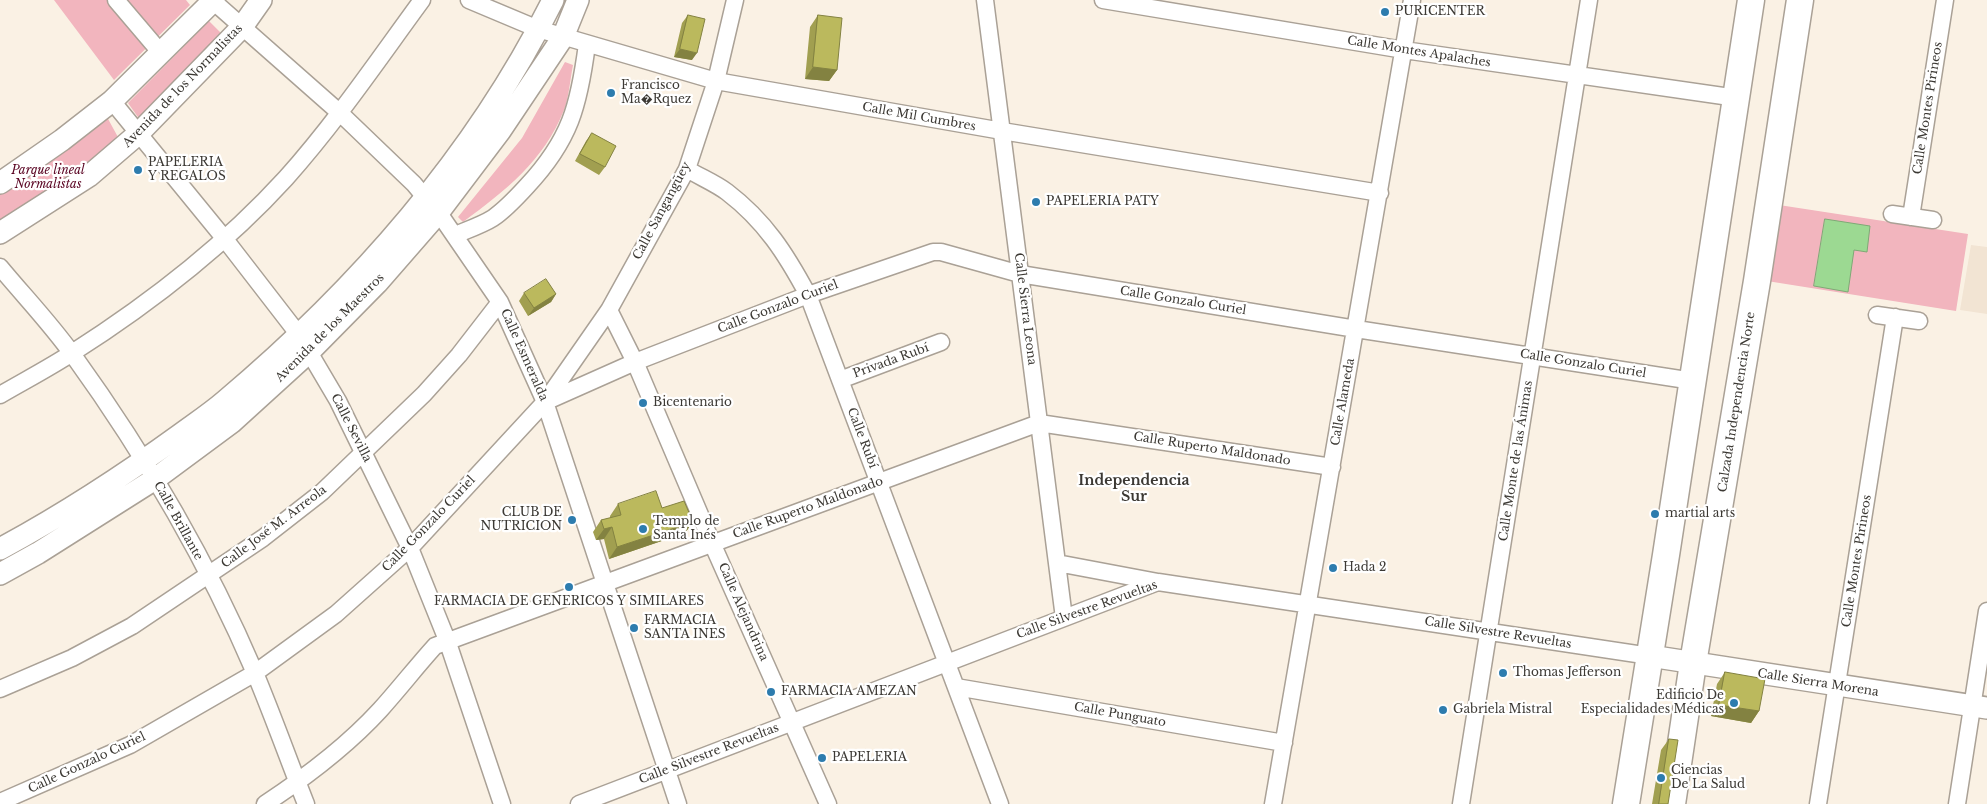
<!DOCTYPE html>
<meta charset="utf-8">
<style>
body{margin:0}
canvas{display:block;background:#faf1e4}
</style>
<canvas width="1987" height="804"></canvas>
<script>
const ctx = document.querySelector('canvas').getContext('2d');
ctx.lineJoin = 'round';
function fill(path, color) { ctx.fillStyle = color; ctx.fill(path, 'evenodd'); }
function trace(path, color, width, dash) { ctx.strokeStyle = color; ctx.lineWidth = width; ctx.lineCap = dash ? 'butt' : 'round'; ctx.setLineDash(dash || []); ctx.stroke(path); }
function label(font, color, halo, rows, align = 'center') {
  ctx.font = font + ' "Libre Baskerville",serif'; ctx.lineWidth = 4.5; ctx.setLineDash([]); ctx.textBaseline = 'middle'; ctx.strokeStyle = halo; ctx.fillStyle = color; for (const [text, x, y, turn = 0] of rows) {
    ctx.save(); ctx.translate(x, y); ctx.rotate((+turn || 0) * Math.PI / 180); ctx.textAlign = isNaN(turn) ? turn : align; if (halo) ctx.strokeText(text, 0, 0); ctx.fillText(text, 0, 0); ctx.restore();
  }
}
fill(new Path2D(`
 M1971,245L1987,247V314L1960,310Z`), '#f2e4d3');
fill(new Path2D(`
 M54,0H186L190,5L114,80Z
 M209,21L224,36L140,120L128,103Z
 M565,62L573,65C570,80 569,97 564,110C543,162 506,190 463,222L458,217L522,138Z
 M107,117L119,139L55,190L0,223V193Z
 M1779,205L1968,234L1956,311L1767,281Z`), '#f2b5be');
const water = new Path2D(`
 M1825,219L1870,226L1867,252L1854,250L1848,292L1814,286Z`);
fill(water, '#9cd992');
trace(water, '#7fa976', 1);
const minor = new Path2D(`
 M116,0L161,53
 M469,0L538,29L716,81L1002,131L1380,193
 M985,0L1064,618
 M1103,0L1404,50L1737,98
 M213,1L340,113L414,184L443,219L500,302L545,402L678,804
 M112,101L224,238L299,335L338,401L410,548L447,640L502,804
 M687,169C700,177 715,183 727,192C765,221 786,254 808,295L1000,804
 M1892,214L1933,220
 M1911,217L1945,0
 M455,235C467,230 482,225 493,218C506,209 517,197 527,186C570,140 579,106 587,44
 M0,267C24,296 51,324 73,355C143,452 208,563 255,673C273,716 289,761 306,804
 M609,310L635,362L712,543L828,804
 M1877,315L1919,321
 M840,380L941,342
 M0,395C24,381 49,368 72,353C149,304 224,246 286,178C336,122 378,60 422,0
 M545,402L609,310L687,169L716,81L735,0
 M1057,563L1158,582L1650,656
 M956,687L1284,743
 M0,689L72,658L132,626L263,538L322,492L424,394L459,355L500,302
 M0,802L130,745L255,673L336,614L410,548L545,402L635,362L808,295L933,252H941L1020,274L1356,329L1693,381
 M265,804C306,777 347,746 380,710C399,689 416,667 435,646L1039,423L1332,467
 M579,804L1158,582
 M1273,804L1412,0
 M1461,804L1589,0
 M1818,804L1895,317
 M1957,804L1987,611`);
const tertiary = new Path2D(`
 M0,183L62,140L112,101L214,0
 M0,233L89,176L138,134L242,27L261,0
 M0,549C63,515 123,476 181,434C196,423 211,413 225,401C357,290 476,155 553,0
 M0,574L38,553L155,479L232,422L309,352L377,283L438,213L500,131L563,37L578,0
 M1650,656L1987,708`);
const primary = new Path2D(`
 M1626,804L1666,555L1751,0
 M1672,804L1693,663L1757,281L1800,0`);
trace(minor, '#aaa196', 19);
trace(tertiary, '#aaa196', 24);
trace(primary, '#aaa196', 29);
trace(minor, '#fff', 16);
trace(tertiary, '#fff', 21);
trace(primary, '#fff', 26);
fill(new Path2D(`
 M688,15L692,60L674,57L682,23Z
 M818,15L837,70L829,81L805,79L810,27Z
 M592,133L605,167L599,175L575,161L586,141Z
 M524,293L556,294L551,302L528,316L519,301Z
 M618,504L662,508L693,522L685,533L609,559L604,539L596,540L593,532L601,520L610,518V516Z
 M1725,672L1759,711L1751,723L1711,716L1717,684Z
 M1669,739L1668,804H1652L1661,750Z`), '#a19f50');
fill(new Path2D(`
 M680,49L697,53L692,60L674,57Z
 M813,67L837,70L829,81L805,79Z
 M556,294L551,302L528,316L534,308Z
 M693,522L685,533L609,559L617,547Z
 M612,527L604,539L596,540L604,529Z
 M1719,705L1759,711L1751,723L1711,716Z`), '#838241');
const building = new Path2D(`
 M688,15L705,19L697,53L680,49Z
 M818,15L842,18L837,70L813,67Z
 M592,133L616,146L605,167L580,154Z
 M546,279L556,294L534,308L524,293Z
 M656,491L662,508L684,501L693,522L617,547L612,527L604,529L601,520L621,515L618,504Z
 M1725,672L1765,679L1759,711L1719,705Z
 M1669,739L1678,740L1668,804H1659Z`);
fill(building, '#bbb95d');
trace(building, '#838241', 1);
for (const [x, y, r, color] of [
 [1385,12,5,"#2d7cae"],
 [611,93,5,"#2d7cae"],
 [138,170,5,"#2d7cae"],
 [1036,202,5,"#2d7cae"],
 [643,403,5,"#2d7cae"],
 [1655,514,5,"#2d7cae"],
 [572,520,5,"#2d7cae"],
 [643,529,5,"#2d7cae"],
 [1333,568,5,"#2d7cae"],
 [569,587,5,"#2d7cae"],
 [634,628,5,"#2d7cae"],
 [1503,673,5,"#2d7cae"],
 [771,692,5,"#2d7cae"],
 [1734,703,5,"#2d7cae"],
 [1443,710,5,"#2d7cae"],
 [822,758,5,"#2d7cae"],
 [1661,778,5,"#2d7cae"]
]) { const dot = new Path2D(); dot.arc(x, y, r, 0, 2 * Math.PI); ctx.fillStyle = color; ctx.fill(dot); trace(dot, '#fff', 2); }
label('12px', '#3c3934', '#fff', [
 ["PURICENTER",1395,12],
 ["Francisco",621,86],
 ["Ma�Rquez",621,100],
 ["PAPELERIA",148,163],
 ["Y REGALOS",148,177],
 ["PAPELERIA PATY",1046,202],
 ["Bicentenario",653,403],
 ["CLUB DE",562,513,"right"],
 ["NUTRICION",562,527,"right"],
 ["martial arts",1665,514],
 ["Templo de",653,522],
 ["Santa Inés",653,536],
 ["Hada 2",1343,568],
 ["FARMACIA DE GENERICOS Y SIMILARES",569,602,"center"],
 ["FARMACIA",644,621],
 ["SANTA INES",644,635],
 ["Thomas Jefferson",1513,673],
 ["FARMACIA AMEZAN",781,692],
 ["Edificio De",1724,696,"right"],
 ["Especialidades Médicas",1724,710,"right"],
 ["Gabriela Mistral",1453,710],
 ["PAPELERIA",832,758],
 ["Ciencias",1671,771],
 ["De La Salud",1671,785]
], 'left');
label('12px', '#3c3934', '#fff', [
 ["Calle Montes Apalaches",1419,52,9],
 ["Avenida de los Normalistas",183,86,-46],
 ["Calle Montes Pirineos",1928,108,-81],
 ["Calle Mil Cumbres",919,117,10],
 ["Calle Sangangüey",662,211,-62],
 ["Calle Gonzalo Curiel",1183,301,9],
 ["Calle Gonzalo Curiel",778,307,-21],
 ["Calle Sierra Leona",1025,309,83],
 ["Avenida de los Maestros",330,328,-45],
 ["Calle Esmeralda",524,355,66],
 ["Privada Rubí",891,361,-20],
 ["Calle Gonzalo Curiel",1583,364,9],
 ["Calle Alameda",1343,402,-80],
 ["Calzada Independencia Norte",1737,402,-81],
 ["Calle Sevilla",351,428,63],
 ["Calle Rubí",862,438,69],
 ["Calle Ruperto Maldonado",1212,449,9],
 ["Calle Monte de las Ánimas",1516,461,-81],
 ["Calle Ruperto Maldonado",808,508,-20],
 ["Calle Brillante",178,521,61],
 ["Calle Gonzalo Curiel",429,524,-46],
 ["Calle José M. Arreola",274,527,-37],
 ["Calle Montes Pirineos",1857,561,-81],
 ["Calle Silvestre Revueltas",1087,610,-20],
 ["Calle Alejandrina",743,612,66],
 ["Calle Silvestre Revueltas",1498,633,9],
 ["Calle Sierra Morena",1818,683,9],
 ["Calle Punguato",1120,715,10],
 ["Calle Silvestre Revueltas",709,754,-21],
 ["Calle Gonzalo Curiel",87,763,-25]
]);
label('italic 12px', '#5a0422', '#fff', [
 ["Parque lineal",48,171],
 ["Normalistas",48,185]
]);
label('bold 14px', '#3c3934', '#fff', [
 ["Independencia",1134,481],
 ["Sur",1134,497]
]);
</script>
